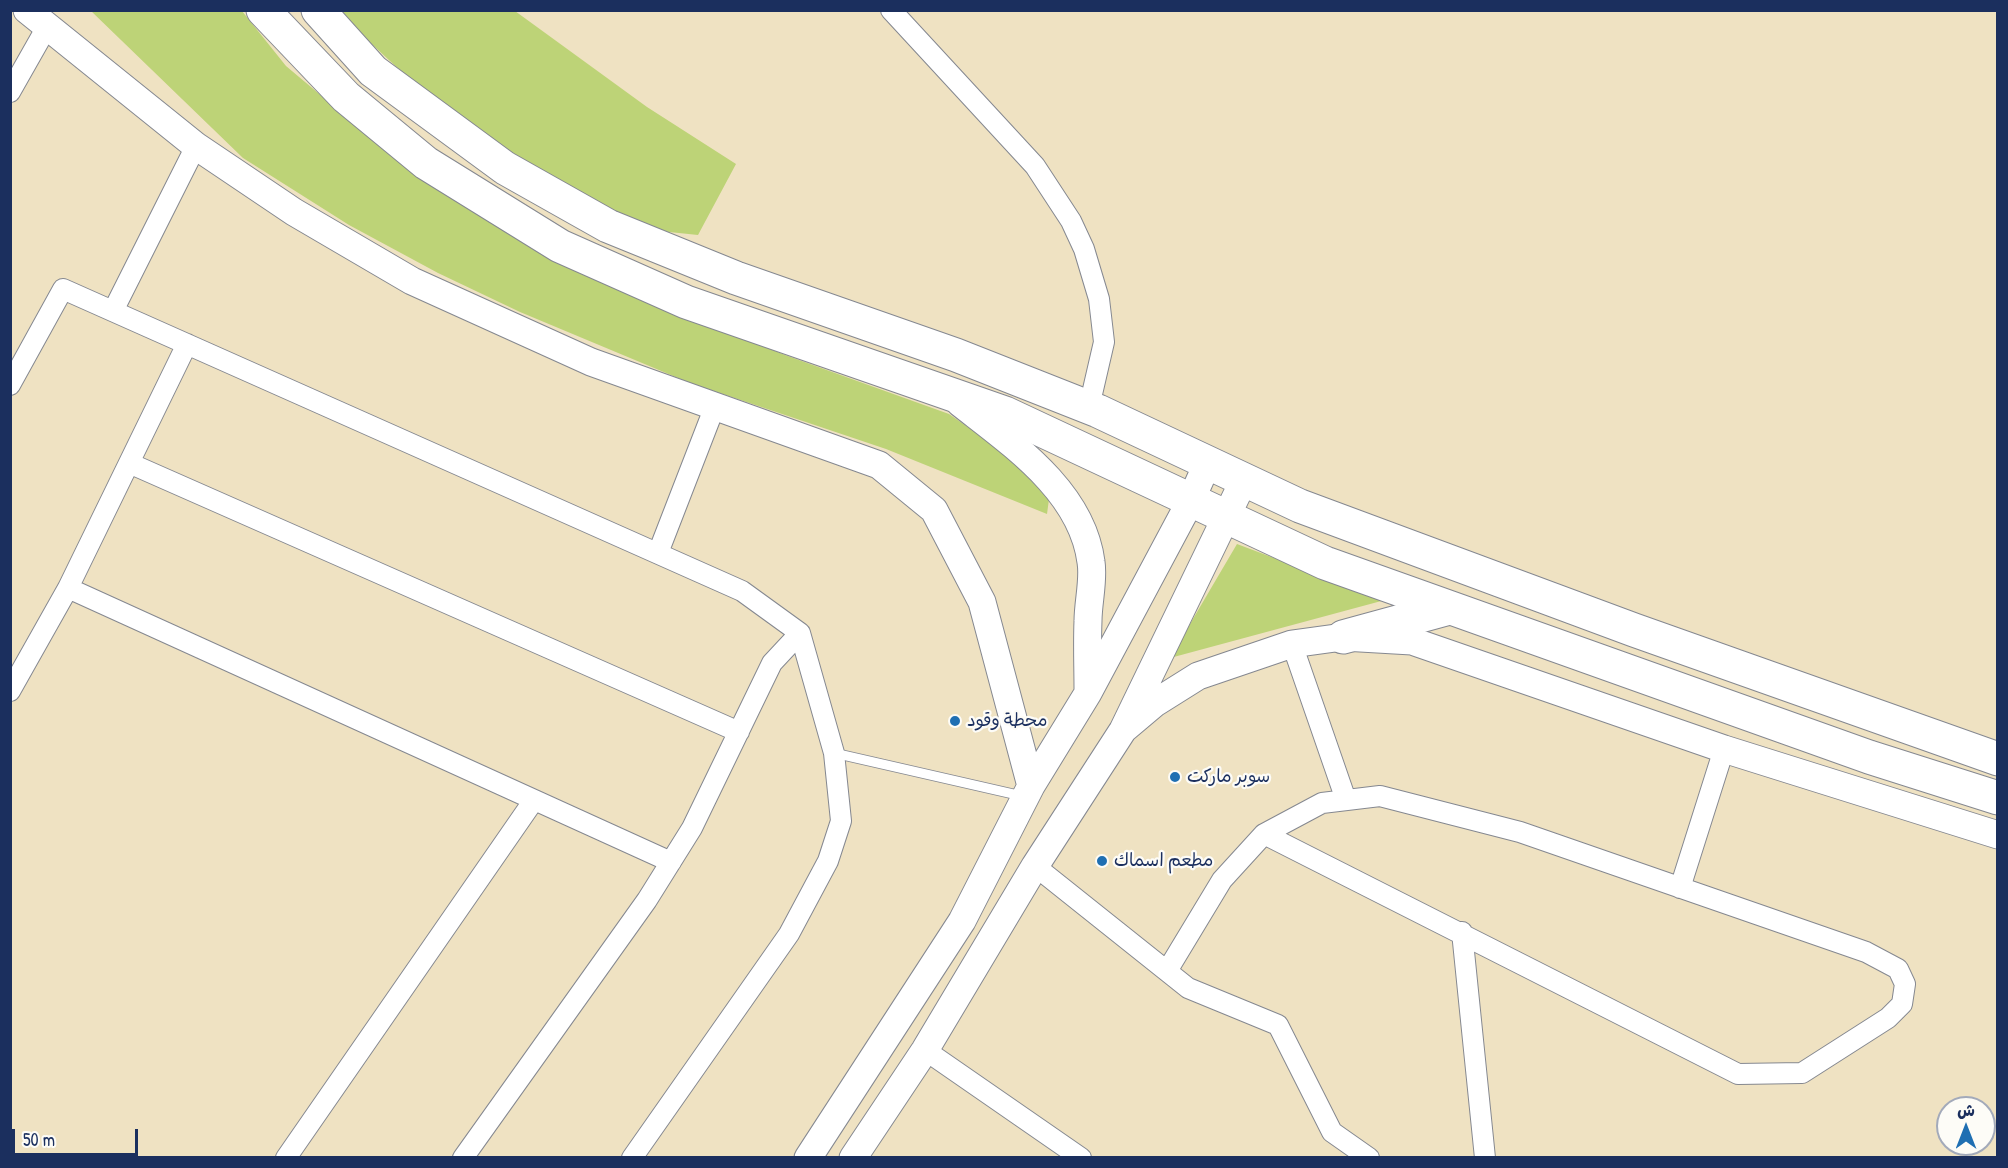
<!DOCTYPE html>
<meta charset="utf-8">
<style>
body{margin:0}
#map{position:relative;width:2008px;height:1168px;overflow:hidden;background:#efe2c2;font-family:"Patrick Hand","Playpen Sans Arabic",sans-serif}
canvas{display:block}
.frame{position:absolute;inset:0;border:12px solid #1b2f5e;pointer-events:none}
.north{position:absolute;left:1936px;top:1096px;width:60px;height:60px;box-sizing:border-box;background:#fdfcf7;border:2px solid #a3aaba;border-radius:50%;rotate:0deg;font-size:16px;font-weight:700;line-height:24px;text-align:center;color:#1b2f5e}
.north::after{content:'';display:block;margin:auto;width:21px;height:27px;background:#1f6fb2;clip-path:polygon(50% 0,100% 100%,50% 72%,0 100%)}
.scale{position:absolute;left:12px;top:1129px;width:126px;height:27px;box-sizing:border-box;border:3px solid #1b2f5e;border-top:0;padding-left:8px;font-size:18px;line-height:21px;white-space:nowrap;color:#1b2f5e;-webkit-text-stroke:4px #fdfcf7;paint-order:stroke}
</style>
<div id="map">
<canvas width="2008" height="1168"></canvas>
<div class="frame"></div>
<div class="north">ش</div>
<div class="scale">50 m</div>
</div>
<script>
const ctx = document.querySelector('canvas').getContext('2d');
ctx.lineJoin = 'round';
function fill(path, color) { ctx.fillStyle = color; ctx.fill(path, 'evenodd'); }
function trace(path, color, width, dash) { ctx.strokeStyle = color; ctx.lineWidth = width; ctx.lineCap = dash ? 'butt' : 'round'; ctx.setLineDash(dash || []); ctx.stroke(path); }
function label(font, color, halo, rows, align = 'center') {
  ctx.font = font + ' "Patrick Hand","Playpen Sans Arabic",sans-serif'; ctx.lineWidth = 4.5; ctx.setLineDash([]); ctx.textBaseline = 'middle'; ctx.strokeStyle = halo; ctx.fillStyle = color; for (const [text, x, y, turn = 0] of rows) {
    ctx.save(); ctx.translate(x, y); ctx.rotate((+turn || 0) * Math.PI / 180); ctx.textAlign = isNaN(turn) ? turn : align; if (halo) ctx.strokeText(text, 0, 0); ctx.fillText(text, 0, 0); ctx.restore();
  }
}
fill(new Path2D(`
 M91,11H242L286,66L406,167L579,273L785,355L949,414L1001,450L1049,499L1047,514L886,449L690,383L520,312L438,273L349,225L243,158Z
 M336,11H515L647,107L736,164L698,235L650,230L518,160L417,86Z
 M1237,544L1385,600L1170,658Z`), '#bdd377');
const lane = new Path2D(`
 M834,753L1022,796`);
const street = new Path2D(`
 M891,10L1035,166L1071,221L1084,249L1099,299L1104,342L1089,407
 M10,92L48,25
 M113,311L196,146
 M10,385L63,289L742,591L800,633L834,753L841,821L828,861L789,934L632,1158
 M129,463L739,732
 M658,553L715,406
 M68,588L671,862
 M1292,644L1346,800
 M10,691L68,588L187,344
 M1035,866L1188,988L1278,1025L1332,1132L1369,1158
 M1680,888L1724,749
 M1462,932L1485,1158
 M1167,971L1222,880L1264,834L1322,803L1380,796L1520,832L1866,952L1898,969L1905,984L1902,1004L1888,1018L1802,1073L1738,1074L1264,834
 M925,1050L1081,1158
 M286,1158L534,800
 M463,1158L647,900L692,828L772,663L800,633`);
const secondary = new Path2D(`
 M27,10L196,146L294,212L412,281L591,362L879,465L934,510L982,602L1031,786
 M960,403C1012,444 1082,491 1091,562C1094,580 1088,602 1088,621C1087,644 1088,667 1088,690
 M1123,730L1155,703L1198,676L1292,644L1343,637L1412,641L1724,749L1998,835
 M808,1158L962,921L1031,786L1088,693L1191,500L1208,462
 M853,1158L925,1050L1035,866L1123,730L1244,480`);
const highway = new Path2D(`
 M263,10L346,97L426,163L560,246L686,302L1005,413L1325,563L1869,757L1998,798
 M318,10L373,71L505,168L608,226L736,278L956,355L1098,411L1300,506L1634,630L1998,759
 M1343,637L1449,608`);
trace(lane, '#858890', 11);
trace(street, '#858890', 22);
trace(secondary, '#858890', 29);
trace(highway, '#858890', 35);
trace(lane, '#fff', 9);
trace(street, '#fff', 20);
trace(secondary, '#fff', 27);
trace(highway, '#fff', 33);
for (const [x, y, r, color] of [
 [955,721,6,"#1f6fb2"],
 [1175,777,6,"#1f6fb2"],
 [1102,861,6,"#1f6fb2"]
]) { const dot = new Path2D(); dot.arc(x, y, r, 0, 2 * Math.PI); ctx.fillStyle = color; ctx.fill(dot); trace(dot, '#fdfcf7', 2); }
label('18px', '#1b2f5e', '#fdfcf7', [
 ["محطة وقود",967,721],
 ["سوبر ماركت",1187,777],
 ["مطعم اسماك",1114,861]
], 'left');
</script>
